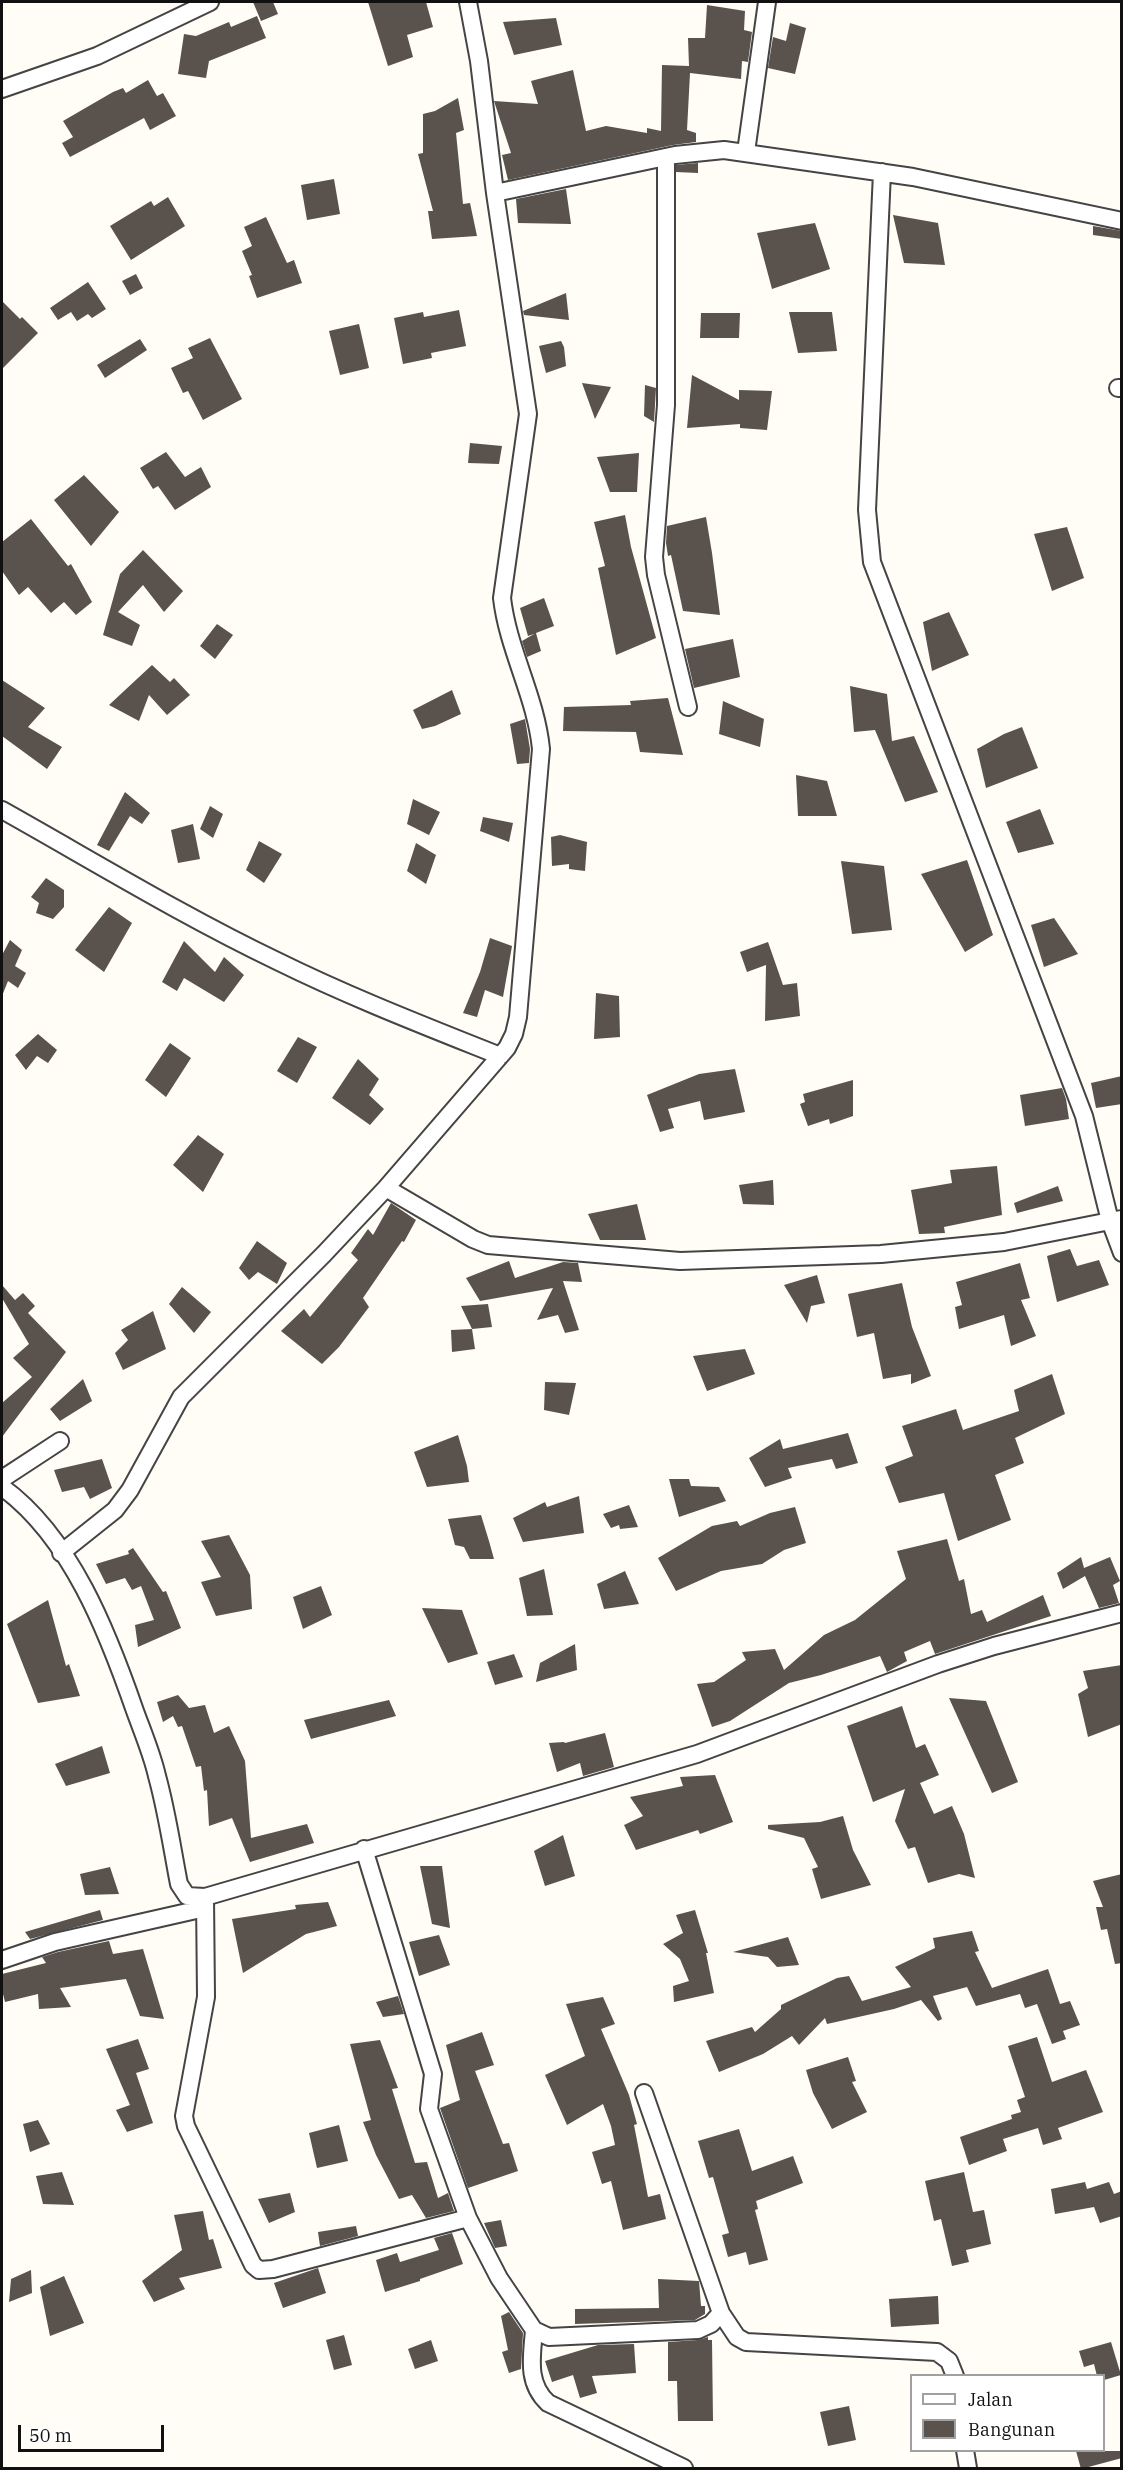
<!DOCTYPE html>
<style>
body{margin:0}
#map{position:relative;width:1123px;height:2470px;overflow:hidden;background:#fffdf5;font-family:"IBM Plex Serif",serif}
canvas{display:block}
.frame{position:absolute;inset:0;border:3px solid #111;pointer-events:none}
.legend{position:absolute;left:910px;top:2374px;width:195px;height:78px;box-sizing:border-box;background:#fff;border:2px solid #a0a0a0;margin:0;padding:8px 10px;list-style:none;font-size:18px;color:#111}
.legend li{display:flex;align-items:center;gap:12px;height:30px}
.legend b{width:30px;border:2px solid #a0a0a0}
.scale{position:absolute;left:18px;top:2425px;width:146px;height:27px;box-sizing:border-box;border:3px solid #111;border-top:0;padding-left:8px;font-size:18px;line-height:21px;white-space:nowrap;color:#111;-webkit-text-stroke:4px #fff;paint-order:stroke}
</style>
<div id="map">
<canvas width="1123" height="2470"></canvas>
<div class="frame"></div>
<ul class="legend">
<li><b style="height:8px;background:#fff"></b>Jalan</li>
<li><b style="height:16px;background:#5a524d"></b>Bangunan</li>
</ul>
<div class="scale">50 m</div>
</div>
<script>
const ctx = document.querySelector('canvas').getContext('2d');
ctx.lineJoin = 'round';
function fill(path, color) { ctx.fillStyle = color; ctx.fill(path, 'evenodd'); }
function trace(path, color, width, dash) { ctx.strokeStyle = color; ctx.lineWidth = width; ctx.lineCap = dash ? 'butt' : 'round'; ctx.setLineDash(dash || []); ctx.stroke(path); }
fill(new Path2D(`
 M253,2H273L278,14L261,21Z
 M368,2H426L433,27L407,35L413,57L388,66Z
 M707,5L745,11L744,30L752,32L748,62L742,61L741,79L690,73L687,130L696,133V142L673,145L508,180L502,155L511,153L494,101L538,104L531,81L573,70L586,131L606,126L647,133V128L661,131L662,65L689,66L688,38H705Z
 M257,16L266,38L209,61L206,78L178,74L184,34L196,36L229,22L231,27Z
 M556,18L562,45L514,55L503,22Z
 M790,23L806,28L795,74L768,68L773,37L786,41Z
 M148,80L157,96L163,93L176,116L150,130L144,118L70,157L62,143L73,137L63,121L113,92L123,88L126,93Z
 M458,98L464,130L456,133L463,204L470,203L477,236L432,239L428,211H433L418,154L423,153V114L435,111Z
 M698,163V173L676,172V165Z
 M334,179L340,214L307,220L301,185Z
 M566,189L571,224L518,223L516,199Z
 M168,197L185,226L131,260L110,226L151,201L154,206Z
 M893,215L938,223L945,265L904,263Z
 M266,217L287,263L294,260L302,283L257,298L249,276L252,275L242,251L252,246L244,227Z
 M815,223L830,269L772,289L757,233Z
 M1093,226L1122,231V239L1093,235Z
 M136,274L143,288L130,295L122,281Z
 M88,282L106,309L92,318L88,314L77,321L71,312L58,320L50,308Z
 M566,293L569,320L524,315L523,311Z
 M2,301L20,319L22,317L38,333L2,369Z
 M459,310L466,346L431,353L432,358L403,364L394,318L423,312L424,317Z
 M789,312H832L837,351L798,353Z
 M701,313H740L739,338H700Z
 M359,324L369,368L340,375L329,331Z
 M210,338L242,399L203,420L188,391L183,393L171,368L193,358L188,348Z
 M140,339L147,350L105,378L97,365Z
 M561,341L564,347L566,366L546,373L539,346Z
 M692,375L739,400V390L772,391L767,430L740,428V424L687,428Z
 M582,383L611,387L595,419Z
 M645,385L656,388L654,422L644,416Z
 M470,443L502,446L499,464L468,463Z
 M166,452L185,477L201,467L211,487L175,510L158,486L153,489L140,468Z
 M639,453L637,492H610L597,457Z
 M84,475L119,512L91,546L54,500Z
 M625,515L631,547L656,638L616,655L598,568L605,566L594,522Z
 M706,517L712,553L720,615L683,611L671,555L668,556L666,543L667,526Z
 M31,519L68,566L71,564L92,602L76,615L64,602L51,613L28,587L19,595L2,571V542Z
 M1067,527L1084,578L1052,591L1034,534Z
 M143,550L183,591L164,612L143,585L118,612L140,625L132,646L103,635L120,574Z
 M544,598L554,626L536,633L541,651L527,657L522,641L534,634L528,636L520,608Z
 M949,612L969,655L932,671L923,622Z
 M217,624L233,635L215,659L200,646Z
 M733,639L740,677L694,688L685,649Z
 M152,665L170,682L174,678L190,695L167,715L149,695L139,721L109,705Z
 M2,680L45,708L28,727L62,747L47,769L2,736Z
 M850,686L887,694L892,741L914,736L938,792L905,802L875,730L854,732Z
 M452,690L461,714L435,726L422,729L413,710Z
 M668,698L683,755L640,752L636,732L563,731L564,707L631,705L630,701Z
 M723,701L764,719L760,747L719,734Z
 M525,719L530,749L529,763L517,764L510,724Z
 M1022,727L1038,768L986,788L977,749L1004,734Z
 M796,775L827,781L837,816H798Z
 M125,792L150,813L142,824L130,816L109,851L97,845Z
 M413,799L440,812L429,835L407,824Z
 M210,806L223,814L213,838L200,829Z
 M1040,809L1054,844L1018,853L1006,822Z
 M483,817L513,823L509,842L480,831Z
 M193,824L200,859L178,863L171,830Z
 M560,835L587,842L585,871L569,869V864L552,866L551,837Z
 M259,841L282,854L264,883L246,870Z
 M416,843L436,855L426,884L407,871Z
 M967,860L993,935L965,952L921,874Z
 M841,861L884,866L892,930L852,934Z
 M46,878L64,890V907L53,919L36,913L39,903L31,897Z
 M109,907L132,923L104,972L75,950Z
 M1054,918L1078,954L1044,967L1031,925Z
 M490,938L512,946L503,997L485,990L477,1017L463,1013L480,972Z
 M10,940L22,950L15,966L26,973L18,988L8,981L2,996V955Z
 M184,941L215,972L224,957L244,975L224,1002L184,978L177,991L162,982Z
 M768,942L783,985L797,983L800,1016L765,1021L766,965L747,972L740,952Z
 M596,993L619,996L620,1037L594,1039Z
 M38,1034L57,1050L48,1063L37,1056L26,1070L15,1055Z
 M298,1037L317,1047L297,1083L277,1071Z
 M170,1043L191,1058L166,1097L145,1080Z
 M358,1059L379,1079L369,1095L384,1109L370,1125L332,1098Z
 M735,1069L745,1112L704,1120L700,1101L668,1109L674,1128L660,1132L647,1095L699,1074Z
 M1122,1076V1104L1096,1108L1091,1083Z
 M853,1080V1116L830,1124L829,1119L808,1126L800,1104L805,1102L803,1094Z
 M1062,1088L1066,1099L1069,1119L1025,1126L1020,1095Z
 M198,1135L224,1154L203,1192L173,1165Z
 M997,1166L1002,1215L944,1227L945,1233L919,1234L911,1190L952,1183L950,1170Z
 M773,1180L774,1205L743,1204L739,1185Z
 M1058,1186L1063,1201L1017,1213L1014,1203Z
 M391,1203L416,1220L404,1242L402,1241L363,1298L369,1307L339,1347L322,1364L281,1331L304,1309L310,1317L358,1260L351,1253L368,1229L373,1235Z
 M637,1204L646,1240H600L588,1214Z
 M257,1241L287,1263L277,1284L258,1272L249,1280L239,1268Z
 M1070,1249L1077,1266L1099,1260L1109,1285L1057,1302L1047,1256Z
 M509,1261L515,1278L563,1262L578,1263L582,1282L563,1281L579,1330L565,1333L558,1315L537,1320L553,1288L480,1301L466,1278Z
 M1020,1263L1030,1298L1021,1300L1036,1336L1011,1346L1004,1315L959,1329L955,1307L962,1305L956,1282Z
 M817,1275L825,1303L811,1306L807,1323L784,1285Z
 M902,1283L912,1327L931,1376L911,1384V1374L883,1379L874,1333L857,1337L848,1294Z
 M2,1285L15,1300L23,1293L35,1306L28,1313L66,1352L2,1437V1403L32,1377L13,1358L29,1344L2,1298Z
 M182,1287L211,1312L194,1333L169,1304Z
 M488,1304L492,1327L472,1329L461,1306Z
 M153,1311L166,1349L123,1370L115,1353L128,1340L121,1330Z
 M472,1329L475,1349L452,1352L451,1330Z
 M745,1349L755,1374L707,1391L693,1356Z
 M1052,1374L1065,1414L1015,1438L1024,1463L995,1475L1011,1520L958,1541L944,1493L899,1503L885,1467L913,1456L902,1426L956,1409L963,1430L1019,1411L1014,1390Z
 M83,1379L92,1401L60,1421L50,1409Z
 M545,1382L576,1383L569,1415L544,1410Z
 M848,1433L858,1463L836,1469L832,1459L788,1468L792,1478L765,1487L749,1458L780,1439L783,1449Z
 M458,1435L467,1466L469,1482L427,1487L414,1452Z
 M102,1459L112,1488L90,1499L84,1487L62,1492L54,1470Z
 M669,1479H689L691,1486L719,1487L726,1501L679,1517Z
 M579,1496L584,1533L523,1542L513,1518L545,1502L547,1507Z
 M629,1505L638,1527L620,1529L619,1525L611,1528L603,1514Z
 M795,1507L806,1543L784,1550L762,1564L721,1571L676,1591L658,1558L712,1526L737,1521L740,1526L770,1513Z
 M481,1515L489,1541L494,1559H470L464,1547L455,1545L448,1519Z
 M229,1535L250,1575L252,1609L216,1616L201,1582L221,1577L201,1541Z
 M947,1539L959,1581L964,1579L971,1614L982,1610L987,1622L1043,1595L1051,1616L935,1654L930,1641L904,1652L907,1661L887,1672L880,1656L821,1675L789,1683L730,1721L712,1727L697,1684L714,1682L746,1660L742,1652L775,1649L784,1670L824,1635L855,1620L906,1579L897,1551Z
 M133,1548L163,1592L166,1591L181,1628L138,1647L135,1625L154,1620L141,1586L132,1590L125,1578L106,1584L96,1564L129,1554L128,1551Z
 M1081,1557L1084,1568L1110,1557L1120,1581L1113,1585L1119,1603L1099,1608L1085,1576L1063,1589L1057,1573Z
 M544,1569L553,1615L527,1616L519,1578Z
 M625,1571L639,1604L604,1609L597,1584Z
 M321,1586L332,1615L303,1629L293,1597Z
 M48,1600L66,1666L69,1664L80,1696L38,1703L7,1624Z
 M422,1608L462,1610L478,1654L448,1663Z
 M575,1644L577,1670L536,1682L540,1663Z
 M514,1654L523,1677L495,1685L487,1662Z
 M1122,1665V1724L1088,1737L1078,1694L1088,1688L1083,1671Z
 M178,1695L189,1708L205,1705L214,1733L229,1726L245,1761L251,1838L307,1824L314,1843L250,1862L232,1818L209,1826L207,1790L204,1791L201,1766L196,1767L182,1726L178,1727L173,1716L163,1722L157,1702Z
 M949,1698L986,1701L1018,1782L992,1793Z
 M389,1700L396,1716L311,1739L304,1720Z
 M902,1706L916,1748L925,1744L939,1775L920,1783L934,1814L952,1806L964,1834L975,1878L959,1874L928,1883L915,1847L908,1849L895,1821L905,1789L873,1802L847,1726Z
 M605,1733L614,1767L583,1776L580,1763L557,1772L549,1743L564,1742L565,1743Z
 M102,1746L110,1773L66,1786L55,1764Z
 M715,1775L733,1822L700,1834L698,1830L636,1850L624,1825L643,1816L630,1797L683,1786L680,1777Z
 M843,1816L853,1850L871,1885L821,1899L812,1869L818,1867L804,1838L768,1829V1825L820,1822Z
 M563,1835L575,1876L545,1886L534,1851Z
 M420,1866H442L450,1928L432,1924Z
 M110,1867L119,1894L85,1895L80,1874Z
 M1122,1874V1963L1115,1964L1107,1929L1101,1930L1096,1907H1103L1093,1881Z
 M328,1902L337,1926L306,1934L243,1973L232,1919L296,1909L295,1905Z
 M100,1910L103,1920L30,1939L25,1932Z
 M695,1910L708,1953H706L714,1993L674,2002L673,1986L689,1981L680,1959L663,1944L683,1933L676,1915Z
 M972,1931L979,1951L975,1952L992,1988L1048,1969L1060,2004L1070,2001L1080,2025L1063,2031L1066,2039L1052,2044L1037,2004L1025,2008L1020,1994L976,2006L967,1987L933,1996L942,2019L938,2021L921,2000L894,2009L827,2024L825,2018L799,2045L792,2036L763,2054L719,2072L706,2041L752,2027L755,2032L781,2009V2005L837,1978L849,1976L862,2001L911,1987L895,1967L935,1948L933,1938Z
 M439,1935L450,1965L419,1976L409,1942Z
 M788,1937L799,1965L777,1967L768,1957L733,1952Z
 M109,1941L113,1954L143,1949L164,2019L140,2016L126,1979L60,1988L71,2007L39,2009L38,1994L5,2002L2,1990V1974L46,1963L42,1957L58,1952Z
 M398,1996L404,2014L383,2017L376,2002Z
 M603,1997L615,2024L601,2029L629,2095L637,2124L634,2125L648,2197L660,2194L666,2219L623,2230L611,2181L602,2184L592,2152L615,2145L611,2126L603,2104L567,2125L545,2075L585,2056L566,2004Z
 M482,2032L494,2065L475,2071L503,2144L509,2143L518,2171L468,2188L440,2108L460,2100L446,2045Z
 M1037,2037L1052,2082L1086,2070L1103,2112L1058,2128L1062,2139L1043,2145L1038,2128L1003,2139L1007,2151L969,2165L960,2137L1012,2119L1011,2115L1021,2112L1017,2100L1025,2097L1008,2046Z
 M138,2039L149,2069L136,2073L153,2123L127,2132L116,2110L130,2105L106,2049Z
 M380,2040L398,2088L392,2089L415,2163L427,2162L438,2198L448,2193L454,2211L426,2218L412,2195L399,2199L376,2155L363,2122L371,2120L350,2044Z
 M848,2057L856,2081L852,2082L867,2112L832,2129L813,2093L806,2070Z
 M38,2120L50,2144L30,2152L23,2124Z
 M339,2125L348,2161L317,2168L309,2133Z
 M739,2129L752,2171L793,2156L803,2183L756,2201L758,2209L755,2210L768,2260L749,2265L746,2252L728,2257L722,2235L729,2233L713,2177L709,2178L698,2141Z
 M62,2172L74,2205L43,2204L36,2176Z
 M964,2172L973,2212L984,2210L991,2244L966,2250L969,2262L952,2266L941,2219L934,2221L925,2181Z
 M1085,2182L1087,2189L1109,2182L1114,2194L1122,2191V2216L1100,2223L1094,2207L1055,2214L1051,2189Z
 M290,2193L295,2212L269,2223L258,2199Z
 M203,2211L209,2240L213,2239L222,2268L179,2278L185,2289L154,2302L142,2281L182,2250L174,2215Z
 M501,2220L507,2246L495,2248L484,2223Z
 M356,2226L358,2236L320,2246L318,2232Z
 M452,2233L463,2264L420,2279V2281L385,2292L376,2260L397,2253L400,2262L439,2250L434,2238Z
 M318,2268L326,2293L283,2308L274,2283Z
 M31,2270L32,2293L9,2302L11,2279Z
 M64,2276L84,2323L50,2336L40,2287Z
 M658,2279L699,2281L701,2306H705V2314L695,2320L575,2324V2309L659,2308Z
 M938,2296L939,2324L891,2327L889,2299Z
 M509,2312L523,2333L521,2369L509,2373L502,2352L508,2350L501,2316Z
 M344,2335L352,2365L334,2370L326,2340Z
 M708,2337V2340H712L713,2421H678L677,2381H668V2342L698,2340Z
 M431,2340L438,2361L415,2369L408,2349Z
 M1111,2342L1121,2375L1104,2380V2376H1097L1094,2364L1084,2367L1079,2351Z
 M634,2344L636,2373L592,2376L597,2393L580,2398L573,2375L552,2382L545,2361L598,2345Z
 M849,2406L856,2440L828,2446L820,2412Z
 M1076,2451H1122V2458L1081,2469Z`), '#5a524d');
const minor = new Path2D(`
 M2,89L97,56L210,2
 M746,152L767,2
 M666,157V405L654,557L656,575L688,707
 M882,172L867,510L872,562L1084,1116L1110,1221L1122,1219
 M495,193L675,155L724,150L913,177L1122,221
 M1118,388H1122
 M2,810C93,861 183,916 277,961C350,997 425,1026 500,1056
 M386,1188L473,1239L488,1245L680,1261L881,1254L1004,1242L1110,1221L1122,1253
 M2,1479L60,1441
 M2,1487C71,1537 108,1633 135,1711C143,1733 152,1754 157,1776C167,1812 172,1848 179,1884L187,1896L205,1897L697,1754L938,1664L994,1646L1122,1613
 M61,1553L115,1510L130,1490L181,1397L324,1254L386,1188L507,1048L514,1034L518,1017L541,749C536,697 508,650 502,598L528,414L495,193L479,61L468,2
 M364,1849L433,2074L429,2109L468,2218L499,2278L534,2330L549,2337L698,2330L711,2324L721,2313L644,2093
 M205,1897L206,1997L184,2116L186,2126L253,2265L259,2270L273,2269L468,2218
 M2,1960L55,1942L205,1908
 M721,2313L737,2337L746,2342L937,2352L949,2361L955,2376
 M534,2330C532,2356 526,2383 548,2403L684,2468
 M965,2450L968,2468`);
trace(minor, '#444', 20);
trace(minor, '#fff', 16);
</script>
